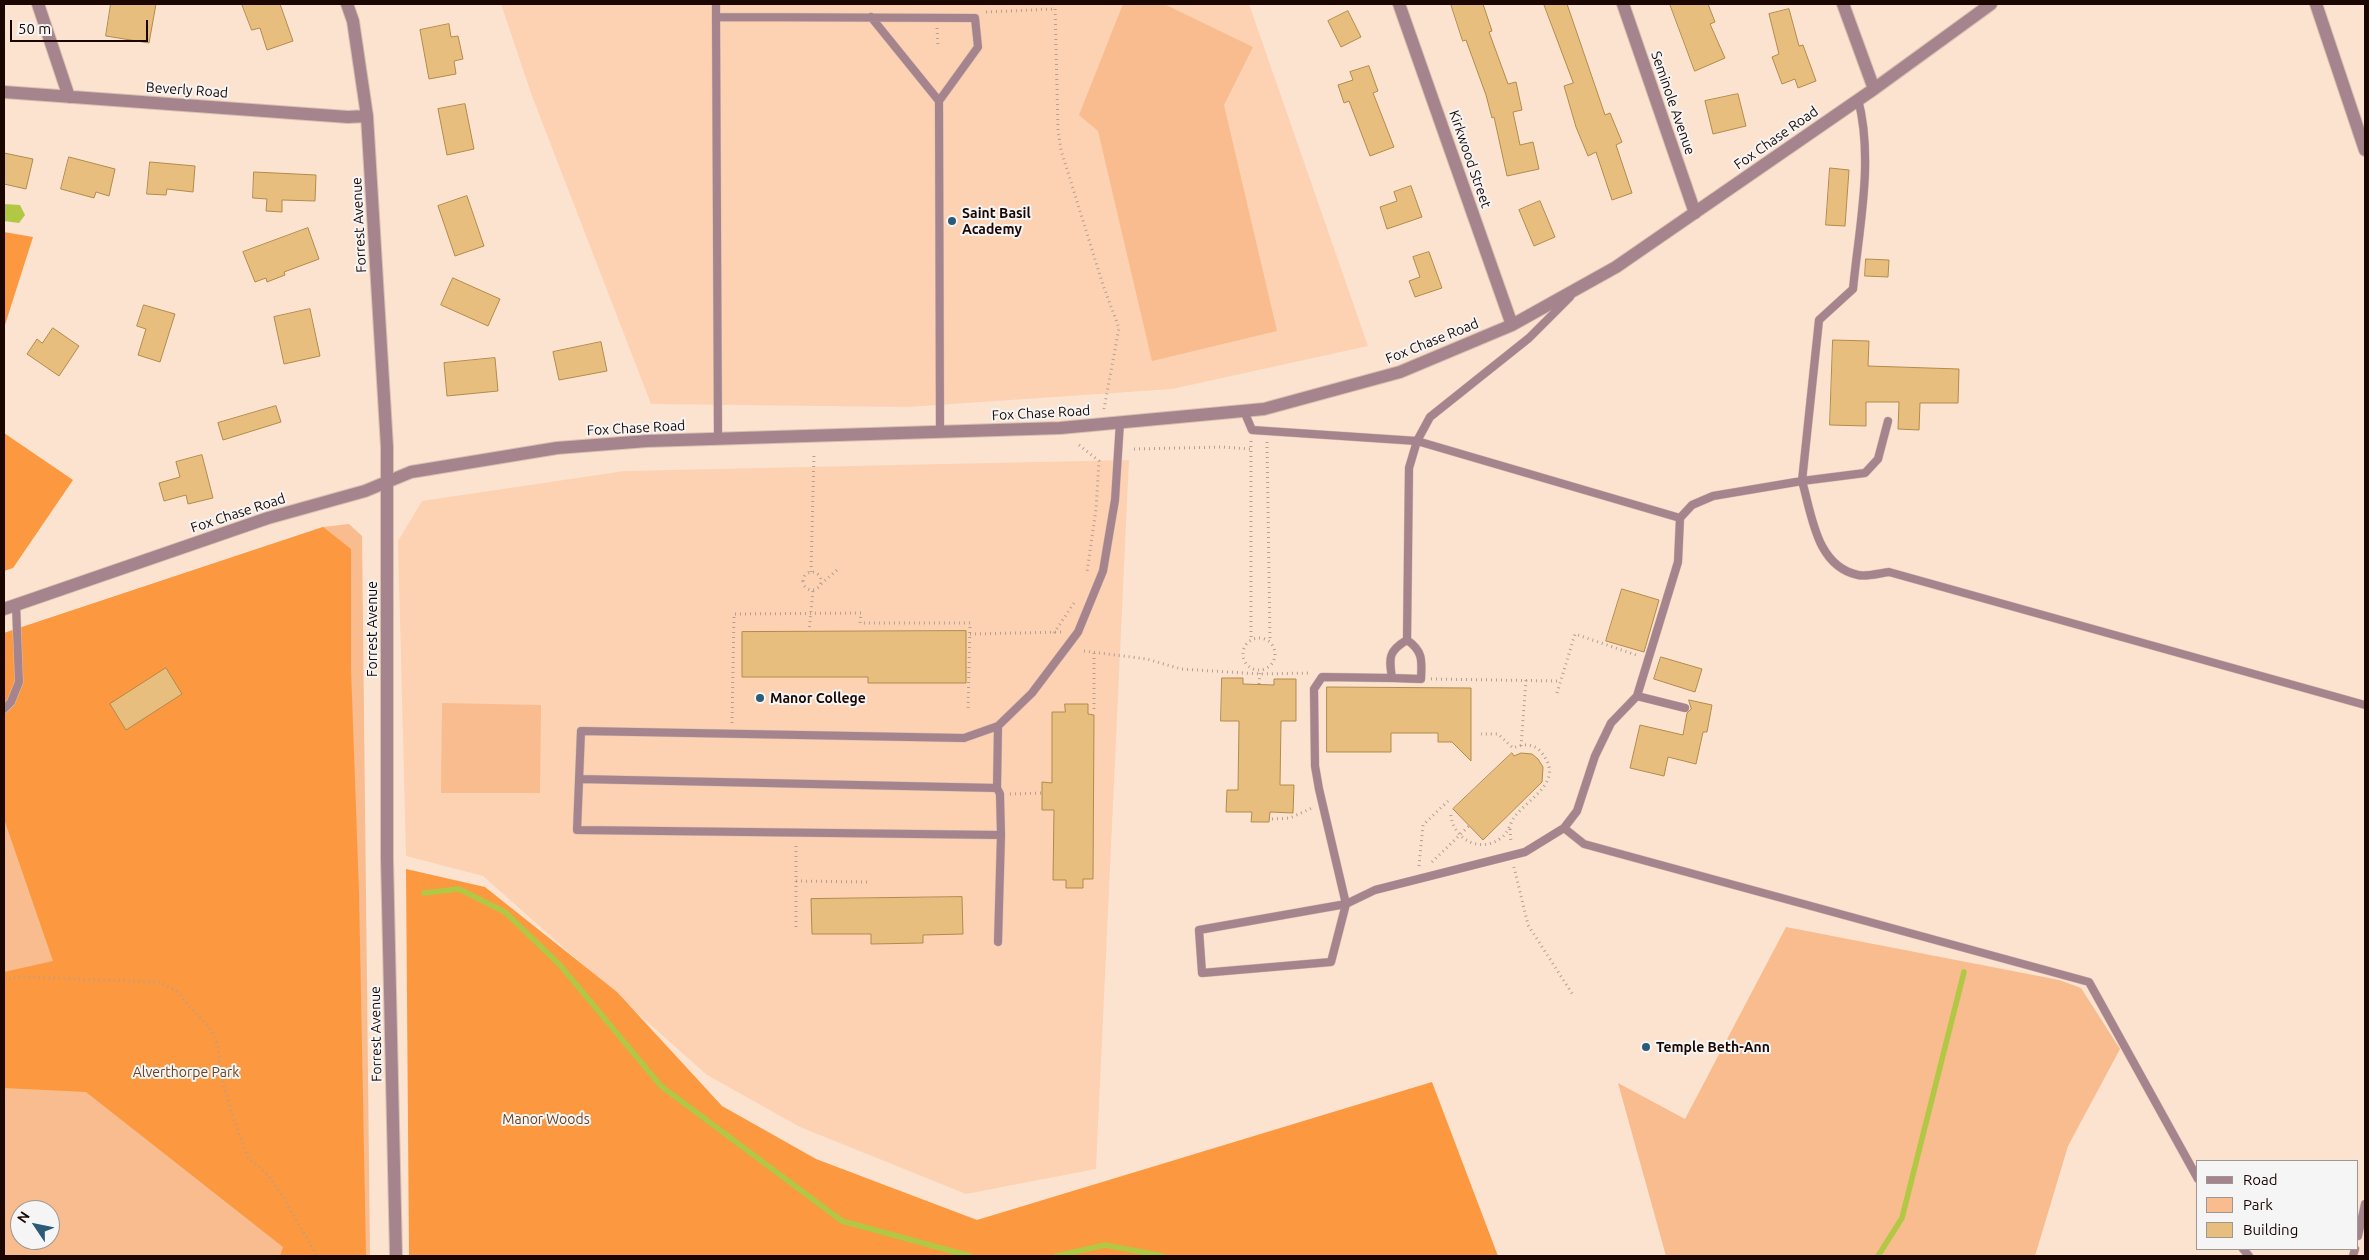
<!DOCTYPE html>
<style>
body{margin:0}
#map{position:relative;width:2369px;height:1260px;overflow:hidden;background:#fce3d0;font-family:Ubuntu,sans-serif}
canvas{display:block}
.frame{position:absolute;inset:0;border:5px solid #1b0700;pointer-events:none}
.legend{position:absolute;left:2196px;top:1160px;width:162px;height:90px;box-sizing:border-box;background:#f5f5f5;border:1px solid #9e9693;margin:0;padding:6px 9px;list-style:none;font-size:15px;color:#1b0700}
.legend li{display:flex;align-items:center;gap:10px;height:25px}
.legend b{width:25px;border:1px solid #9e9693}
.north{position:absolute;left:10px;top:1200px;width:50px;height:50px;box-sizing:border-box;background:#f5f5f5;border:1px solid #9e9693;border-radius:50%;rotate:304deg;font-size:14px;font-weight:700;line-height:20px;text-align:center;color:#1b0700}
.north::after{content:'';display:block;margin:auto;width:18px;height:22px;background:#2b5b79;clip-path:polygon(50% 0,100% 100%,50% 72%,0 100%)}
.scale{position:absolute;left:10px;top:20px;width:138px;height:22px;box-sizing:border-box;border:2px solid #1b0700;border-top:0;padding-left:6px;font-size:15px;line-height:18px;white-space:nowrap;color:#1b0700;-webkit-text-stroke:4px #f5f5f5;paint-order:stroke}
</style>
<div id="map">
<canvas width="2369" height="1260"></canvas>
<div class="frame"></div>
<ul class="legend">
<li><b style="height:6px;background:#a5848e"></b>Road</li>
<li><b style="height:14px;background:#f8bc8e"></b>Park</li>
<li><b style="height:14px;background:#e7be7e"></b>Building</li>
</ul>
<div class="north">N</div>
<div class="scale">50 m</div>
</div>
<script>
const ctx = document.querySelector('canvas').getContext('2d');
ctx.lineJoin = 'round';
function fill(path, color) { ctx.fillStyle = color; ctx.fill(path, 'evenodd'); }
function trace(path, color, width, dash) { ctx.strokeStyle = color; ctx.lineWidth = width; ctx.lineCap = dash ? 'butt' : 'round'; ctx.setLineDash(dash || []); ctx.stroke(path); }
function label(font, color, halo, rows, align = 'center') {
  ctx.font = font + ' Ubuntu,sans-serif'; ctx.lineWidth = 4; ctx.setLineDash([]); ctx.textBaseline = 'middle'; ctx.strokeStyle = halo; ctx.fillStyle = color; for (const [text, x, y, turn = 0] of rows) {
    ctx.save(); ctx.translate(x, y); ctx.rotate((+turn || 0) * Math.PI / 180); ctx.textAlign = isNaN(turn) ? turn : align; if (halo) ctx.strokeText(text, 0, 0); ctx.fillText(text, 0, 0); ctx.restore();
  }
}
fill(new Path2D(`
 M501,4H1249L1368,346L1172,389L908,407L651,404L532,96Z
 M1129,460L1096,1169L966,1194L800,1127L707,1075L483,876L406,856L398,541L422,501L624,471Z`), '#fcd2b3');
fill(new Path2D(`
 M1123,4H1164L1253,47L1224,105L1277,331L1152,361L1098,131L1079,115Z
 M349,524L362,536L370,1256H4V633L323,527ZM20,1210H50V1240H20Z
 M442,703L541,705L540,793H441Z
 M1786,927L2059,980L2081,988L2120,1049L2068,1146L2035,1256H1666L1618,1083L1685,1119Z`), '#f8bc8e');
fill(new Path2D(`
 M4,232L33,237L4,328Z
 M4,433L73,480L13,568L4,571Z
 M323,527L351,549V669L359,892L366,1256H280L283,1247L86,1092L4,1088V972L53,961L4,819V633Z
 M406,869L485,887L617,992L722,1106L816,1159L977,1220L1432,1082L1498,1256H409Z`), '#fc983f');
fill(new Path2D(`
 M4,204L20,205L25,215L19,223L4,221Z`), '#b2c844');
trace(new Path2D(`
 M424,893L459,889L505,912L560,965L661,1086L842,1221L970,1256
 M1056,1256L1105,1245L1163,1256
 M1878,1256L1902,1218L1964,972`), '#b2c844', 5.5);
const building = new Path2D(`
 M111,4H156L149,43L106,36Z
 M242,4H280L293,41L267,50L260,28L252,30Z
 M1451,4H1483L1492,31L1489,32L1508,84L1516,82L1522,110L1513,112L1520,145L1533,142L1539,169L1507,176L1494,117L1492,118L1486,95L1466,40L1463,41Z
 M1544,4H1567L1605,115L1610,113L1622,142L1616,145L1632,193L1612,200L1596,152L1588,156L1576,127L1564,86L1573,83Z
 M1670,4H1708L1715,22L1710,24L1725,58L1695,71Z
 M1789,9L1799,46L1803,45L1816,81L1798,88L1795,79L1782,84L1772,57L1779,54L1769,14Z
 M1348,11L1361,37L1341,47L1328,21Z
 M449,24L451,37L458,36L463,59L454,61L456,74L429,79L420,30Z
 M1369,66L1378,91L1373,93L1394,147L1370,156L1349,101L1344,103L1338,85L1353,80L1350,72Z
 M1738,94L1746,126L1713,134L1705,101Z
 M465,104L474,149L447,155L438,109Z
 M4,153L33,159L26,189L4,184Z
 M69,157L115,169L109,196L96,192L94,198L61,189Z
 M150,162L195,166L193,192L167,189L166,195L147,194Z
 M1830,168L1849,170L1845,226L1826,225Z
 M254,172L316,175L315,201L282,200V212L266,211L267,199L253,198Z
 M1411,186L1422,217L1387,229L1380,207L1397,201L1394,192Z
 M467,196L484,246L455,256L438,206Z
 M1540,201L1555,237L1534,246L1519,210Z
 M308,228L319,259L284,272L285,275L267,282L266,278L255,282L243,252Z
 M1429,252L1442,288L1415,297L1409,281L1420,277L1413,257Z
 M1866,259L1889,260L1888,277L1865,276Z
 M453,278L500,299L488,326L441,305Z
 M144,305L175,314L160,362L138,355L146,329L137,326Z
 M310,309L320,356L284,364L274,317Z
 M53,328L79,346L59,376L27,354L37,339L42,343Z
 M1833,340L1869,341L1868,366L1959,369L1958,403H1920L1919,430L1898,429L1899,402H1866V426L1830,425Z
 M601,342L607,371L559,380L553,352Z
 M495,358L498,391L447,396L444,363Z
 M276,406L281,422L223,440L218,423Z
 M202,455L213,498L188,504L186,495L164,501L159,483L180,477L176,462Z
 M1622,589L1659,600L1644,652L1606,641Z
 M966,631V683H868V677H742V632Z
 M1661,657L1702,669L1695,692L1654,679Z
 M166,668L182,694L126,730L110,704Z
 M1222,678H1243V684L1274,685V679H1296V721H1281L1280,785H1294L1293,813L1270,812L1269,822H1251L1252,812H1226L1227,790H1238L1239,721H1221Z
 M1327,687L1471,688V761L1452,742H1438V733H1391V752H1327Z
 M1689,700L1712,705L1707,732H1703L1696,764L1668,757L1664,776L1630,768L1640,725L1683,735L1687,713L1691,709Z
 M1065,704H1088V714L1094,715L1093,879H1083V888H1066V880H1053L1054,810H1042V782L1052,783V712H1065Z
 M1512,753L1514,756L1521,753L1532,754L1538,759L1543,767L1542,782L1483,840L1453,809Z
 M962,897L963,934L923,935V943L871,944V934H812L811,899Z`);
fill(building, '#e7be7e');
trace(building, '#b28b4b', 1);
const lane = new Path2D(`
 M716,4V17
 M871,17L939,101
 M1570,297L1529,338L1430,417L1417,441L1409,468L1407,640C1388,651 1389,658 1392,678L1322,677L1314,689L1315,766L1319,789L1346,904L1331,962L1202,973L1199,930L1346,904L1375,890L1525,852L1564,828L1577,811L1595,756L1611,723L1637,696
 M1244,411L1252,430L1417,441L1680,518L1678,562L1637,696L1685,708
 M1888,421L1878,459L1865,473L1802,481C1812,515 1816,566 1858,575C1867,577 1880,573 1889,572L2365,705
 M718,439L716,17L975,18L978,47L939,101L940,432
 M1680,518L1692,505L1713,496L1802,481L1819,320L1853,289C1859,227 1874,160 1858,99
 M1392,678L1421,679C1422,660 1423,651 1407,640
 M4,709L11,702L19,682L16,605
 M998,726L997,788L1000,794L1001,835L577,830L581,731L964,738L998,726L1032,693L1078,632L1103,571L1115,500L1120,422
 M579,779L997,788
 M1564,828L1584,844L2089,982L2198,1179
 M998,942L1001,835
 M2358,1236L2365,1204
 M2243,1249L2249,1256
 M2353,1256L2355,1249`);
const street = new Path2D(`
 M38,4L69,97
 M347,4L353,21L367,116L387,447V859L396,1256
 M1399,4L1512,325
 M1623,4L1695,213
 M1843,4L1874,89
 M2316,4L2365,150
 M4,92L348,117L367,116
 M4,609L268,518L365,491L411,472L557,448L647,441L1060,428L1264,409L1400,372L1512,325L1616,267L1874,89L1991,4`);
trace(lane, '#d8c0af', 9);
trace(street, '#d8c0af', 14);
trace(new Path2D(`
 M1055,4L1058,130L1061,150L1103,285L1119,328L1104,409
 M986,12L1055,9
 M937,28L938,47
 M1251,441V640
 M1267,442L1270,641
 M1079,445L1099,461L1096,509L1087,572
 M1134,449L1223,447L1250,449
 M803 581a9 9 0 1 1 18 0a9 9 0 1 1-18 0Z
 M811,572L814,453
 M821,584L837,570
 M809,632L813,590
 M1054,633L1074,603
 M970,634L1061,632
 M1243 654a16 16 0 1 1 32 0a16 16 0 1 1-32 0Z
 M1084,651L1147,659L1181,669L1260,674L1309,673
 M1431,679L1560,681
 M1259,684L1260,673
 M1557,693L1575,634L1636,655
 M1094,709V653
 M732,723L734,614L861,613L860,623H970L968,711
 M1521,746L1526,680
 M1010,794L1042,793
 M1451,815C1453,839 1480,854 1501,838C1509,832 1510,823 1515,816C1532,796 1565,780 1541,752C1534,743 1522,744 1513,748L1498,734H1481
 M1272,819L1290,818L1312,808
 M1510,829L1511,843
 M1432,862L1469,826
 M1419,866L1423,825L1448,801
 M1514,867L1528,925L1573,995
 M796,881L867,882
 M796,927V843
 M4,980L18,977L159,982L176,991L212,1031L218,1047L221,1076L233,1117L248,1158L268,1175L283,1197L317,1256`), '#b69f90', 3, [1, 4]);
trace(lane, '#a5848e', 8);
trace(street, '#a5848e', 12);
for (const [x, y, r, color] of [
 [952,221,5,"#2b5b79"],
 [760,698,5,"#2b5b79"],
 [1646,1047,5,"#2b5b79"]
]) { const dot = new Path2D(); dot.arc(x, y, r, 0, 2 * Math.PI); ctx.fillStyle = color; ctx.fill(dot); trace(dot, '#f5f5f5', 2); }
label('14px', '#1b0700', '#f5f5f5', [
 ["Beverly Road",187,90,4],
 ["Seminole Avenue",1673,103,71],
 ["Fox Chase Road",1776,138,-35],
 ["Kirkwood Street",1470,159,71],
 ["Forrest Avenue",359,225,-93],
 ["Fox Chase Road",1432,341,-22],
 ["Fox Chase Road",1041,413,-3],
 ["Fox Chase Road",636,428,-3],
 ["Fox Chase Road",238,513,-18],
 ["Forrest Avenue",372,629,-90],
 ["Forrest Avenue",376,1034,-91]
]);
label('bold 14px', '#1b0700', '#f5f5f5', [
 ["Saint Basil",962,213],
 ["Academy",962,229],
 ["Manor College",770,698],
 ["Temple Beth-Ann",1656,1047]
], 'left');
label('14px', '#6a411f', '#f5f5f5', [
 ["Alverthorpe Park",186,1072],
 ["Manor Woods",546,1119]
]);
</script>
